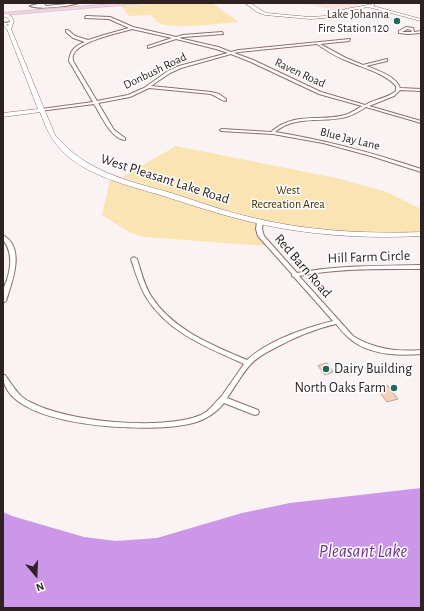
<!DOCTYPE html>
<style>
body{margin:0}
#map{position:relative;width:424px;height:611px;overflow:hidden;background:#fbf3f3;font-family:"Alegreya Sans",sans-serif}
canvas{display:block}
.frame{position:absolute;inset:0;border:4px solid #2e2121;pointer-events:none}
.north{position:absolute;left:16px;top:555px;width:40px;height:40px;-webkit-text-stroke:3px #fff;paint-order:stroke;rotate:161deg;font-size:11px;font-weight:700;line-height:16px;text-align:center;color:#2e2121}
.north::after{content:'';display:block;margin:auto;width:14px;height:18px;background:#2e2121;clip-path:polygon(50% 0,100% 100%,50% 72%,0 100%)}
</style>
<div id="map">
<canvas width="424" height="611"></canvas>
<div class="frame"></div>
<div class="north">N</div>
</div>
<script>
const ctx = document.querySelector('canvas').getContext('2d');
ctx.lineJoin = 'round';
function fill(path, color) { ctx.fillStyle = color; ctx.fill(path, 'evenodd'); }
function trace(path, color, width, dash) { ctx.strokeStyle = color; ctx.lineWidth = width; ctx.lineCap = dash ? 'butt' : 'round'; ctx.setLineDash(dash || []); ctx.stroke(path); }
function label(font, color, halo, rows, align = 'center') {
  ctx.font = font + ' "Alegreya Sans",sans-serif'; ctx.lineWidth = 3; ctx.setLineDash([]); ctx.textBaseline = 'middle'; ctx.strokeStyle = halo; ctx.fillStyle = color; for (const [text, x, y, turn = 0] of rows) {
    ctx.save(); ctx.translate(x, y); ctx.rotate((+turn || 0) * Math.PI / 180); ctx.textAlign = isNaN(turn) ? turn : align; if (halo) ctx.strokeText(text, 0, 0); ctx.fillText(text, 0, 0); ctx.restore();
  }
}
fill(new Path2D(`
 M288,3H355L360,5L338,11L312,5Z`), '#fce1e1');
fill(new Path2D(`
 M164,3H212L239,22C221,23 171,31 157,22C155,20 153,17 151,15L129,16L121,6Z
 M176,146L341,179L387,192L421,209V231C376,235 330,232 285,224C230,214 176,194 122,177Z
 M110,180L255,223L259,236L266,246L144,237L131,233L102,215Z`), '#fbe4b4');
fill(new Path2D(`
 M421,488V608H3V512L12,516L84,537L116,541L157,538L242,513L290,503Z`), '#cc97e8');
const building = new Path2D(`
 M327,363L333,372L325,375L318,366Z
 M388,386L398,399L387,402L377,389Z`);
fill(building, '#f4d0bb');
trace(building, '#bfa494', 1);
const street = new Path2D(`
 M43,3L46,6L79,3C69,6 40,10 30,6Z
 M86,16L110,17L133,27L176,37L183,35L222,32L223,34L183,37L179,38L218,47L231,52L239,50L350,39L349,41L320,44L346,58L363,65L387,59V61L366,66C377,70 396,76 400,88L421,89V91L400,90L394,96L369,106L421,121V123L366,107C360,111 353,115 346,117C322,123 295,115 275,132C325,140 373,153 421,169V172L371,156L323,143L273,134L221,131L220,130L222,129L271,132C295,111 319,122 345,115C351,113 357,109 362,106L319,94L251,62L231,54L181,68L170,73L151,86L211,92L219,94L226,99V101C222,101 216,96 211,94L149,88L130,97L98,103L114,130L125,138V140C111,139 101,115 94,104L40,111L39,110L41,109L93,102L69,61C70,50 75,46 85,42L73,38L66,32V30H68L75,36L88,40L104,35L129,28L109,19L85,18ZM132,29L172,38L148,46V48L176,39L216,49L228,53L179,66L168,71L144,88L128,95L97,101L73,61C73,59 72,57 73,55C78,41 119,33 132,29ZM317,44C327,51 338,58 350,62C366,69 384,73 396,86V91C388,98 375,99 365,105L321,92L253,60L234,53L239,52Z
 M13,22L12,24L3,25V23Z
 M406,27L413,28L414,32L421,31V33L408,34L399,33V31ZM407,29L411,30L412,32H402Z
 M260,220L263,222L262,229L264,236L297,273C338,265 379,266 421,265V269C380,269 339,268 299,276L353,336C374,349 396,352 421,350V354C397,356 368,355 349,338C344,334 340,329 336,324C314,329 293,338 273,349C265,353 256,358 250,365C241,375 235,387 227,398L258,410L259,412L258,414L255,415L252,414L224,403C215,414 203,421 189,424C151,433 3,429 3,375H5C12,385 19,397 30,402C67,422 163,431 201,415C210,411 215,402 221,397L244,364C207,347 168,333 146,297C139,285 135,271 131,259L134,257L137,259C141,271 144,285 151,296C173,330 212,345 247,360C269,340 305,328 333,321L294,277L292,276V274L258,236L256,229L257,222Z
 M3,235C26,248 12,282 6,301L3,303C3,300 3,296 3,293C3,289 5,284 7,280C11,267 13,252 3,240Z`);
const secondary = new Path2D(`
 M245,3H250L266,13L310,17L325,16L346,9L373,4L375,5L373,6L421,19V21L368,7L347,11L325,18L310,19L265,15L257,12Z
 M3,13L11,16L14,21L11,29L55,135C86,172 126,180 171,193C197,201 223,211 250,217C306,231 364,234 421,232V236C363,239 304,235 247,221C218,214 189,204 160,195C130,186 96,178 71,159C53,144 48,133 40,112L3,117V113L38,109L7,29L3,25V22L8,26L10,21L8,18L3,16Z`);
const primary = new Path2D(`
 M124,3H143L3,15V13Z`);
trace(street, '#8d6f6e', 2);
trace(secondary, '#8d6f6e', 1);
trace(primary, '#d1cece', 2);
fill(street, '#fff');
fill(secondary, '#fff');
fill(primary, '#ffcde8');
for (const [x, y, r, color] of [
 [397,21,4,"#216a60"],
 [326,369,4,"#216a60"],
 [394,388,4,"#216a60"]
]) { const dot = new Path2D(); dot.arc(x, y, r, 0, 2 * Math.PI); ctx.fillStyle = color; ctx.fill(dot); trace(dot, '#fff', 1.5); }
label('12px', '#2e2121', '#fff', [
 ["Lake Johanna",389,14],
 ["Fire Station 120",389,28]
], 'right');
label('12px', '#2e2121', '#fff', [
 ["Donbush Road",155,71,-26],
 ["Raven Road",300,73,25],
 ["Blue Jay Lane",350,139,14]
]);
label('12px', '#3e2d01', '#fff', [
 ["West",288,190],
 ["Recreation Area",288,204]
]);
label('14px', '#2e2121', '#fff', [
 ["West Pleasant Lake Road",165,179,18],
 ["Hill Farm Circle",369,257,-2],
 ["Red Barn Road",303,266,49]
]);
label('14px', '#2e2121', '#fff', [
 ["Dairy Building",334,369],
 ["North Oaks Farm",386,388,"right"]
], 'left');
label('italic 18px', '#702f8d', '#fff', [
 ["Pleasant Lake",363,552]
]);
</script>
